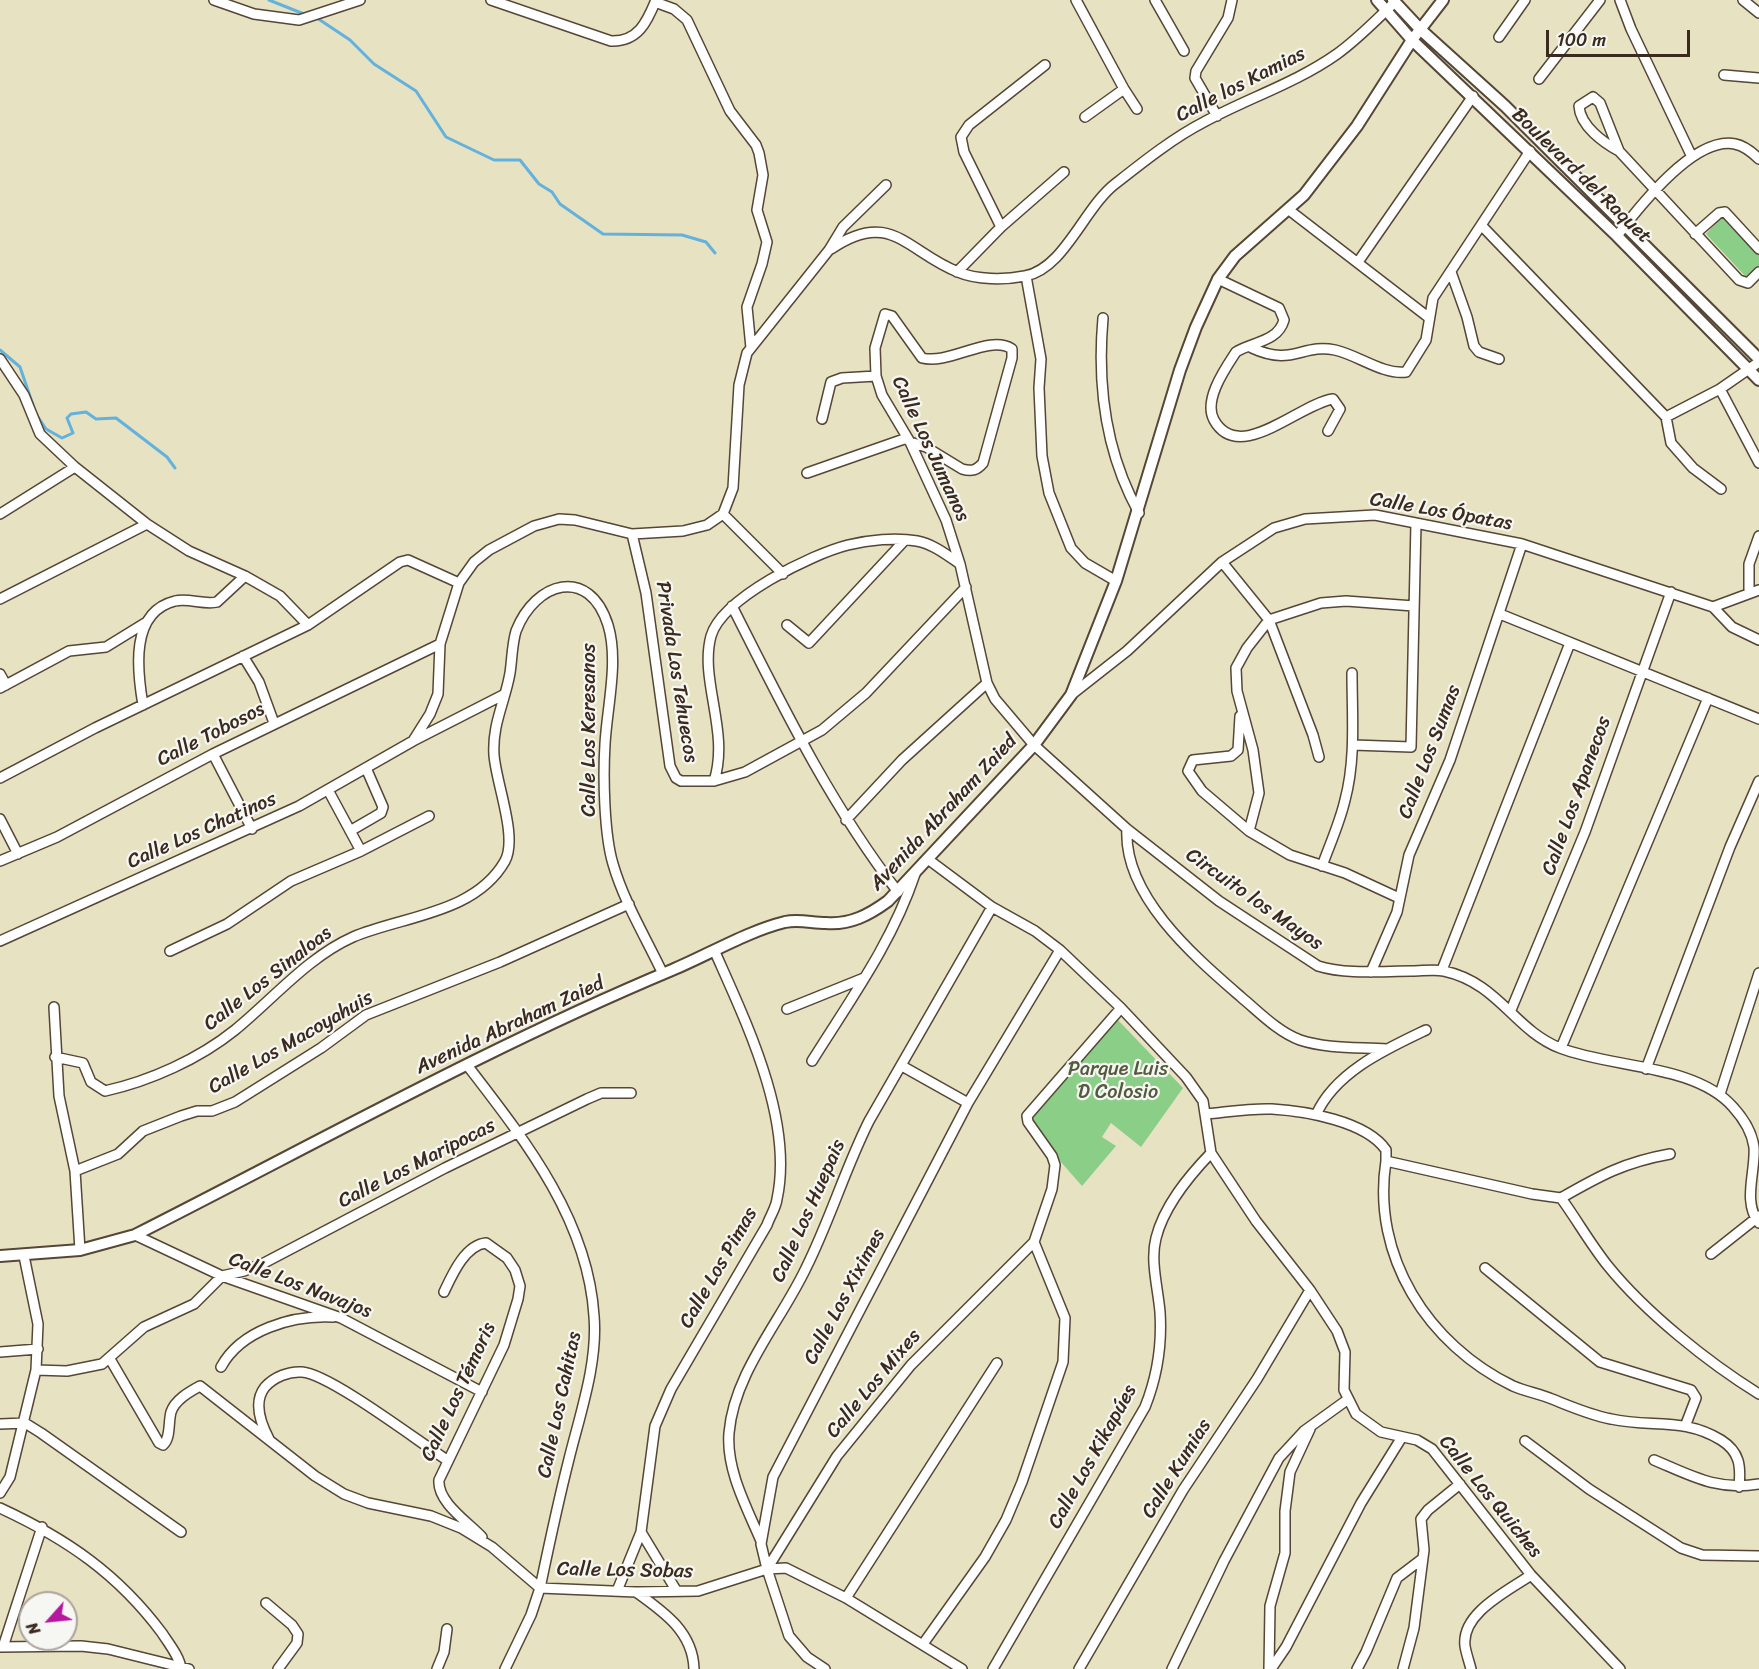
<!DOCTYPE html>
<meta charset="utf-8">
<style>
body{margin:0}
#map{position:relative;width:1759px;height:1669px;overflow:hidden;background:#e7e2c2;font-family:Sriracha,sans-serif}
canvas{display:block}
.north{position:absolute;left:18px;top:1591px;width:60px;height:60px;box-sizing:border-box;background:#f6f6f2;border:2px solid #aba49d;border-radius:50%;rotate:243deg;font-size:16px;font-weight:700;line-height:24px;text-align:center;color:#3b2a1e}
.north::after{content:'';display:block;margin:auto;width:21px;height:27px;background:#b5179e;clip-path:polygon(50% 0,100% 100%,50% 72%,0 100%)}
.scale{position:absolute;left:1546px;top:30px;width:144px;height:27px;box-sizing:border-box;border:3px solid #3b2a1e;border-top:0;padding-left:8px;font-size:18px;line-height:21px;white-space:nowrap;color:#3b2a1e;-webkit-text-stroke:4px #f6f6f2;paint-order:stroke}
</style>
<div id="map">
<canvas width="1759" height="1669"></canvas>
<div class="north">N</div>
<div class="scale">100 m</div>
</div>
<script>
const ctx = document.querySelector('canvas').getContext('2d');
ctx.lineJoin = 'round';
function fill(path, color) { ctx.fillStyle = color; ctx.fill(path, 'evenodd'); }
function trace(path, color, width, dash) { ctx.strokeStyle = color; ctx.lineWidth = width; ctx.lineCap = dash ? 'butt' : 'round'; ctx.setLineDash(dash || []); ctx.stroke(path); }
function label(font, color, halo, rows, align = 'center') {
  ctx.font = font + ' Sriracha,sans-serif'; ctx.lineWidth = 4.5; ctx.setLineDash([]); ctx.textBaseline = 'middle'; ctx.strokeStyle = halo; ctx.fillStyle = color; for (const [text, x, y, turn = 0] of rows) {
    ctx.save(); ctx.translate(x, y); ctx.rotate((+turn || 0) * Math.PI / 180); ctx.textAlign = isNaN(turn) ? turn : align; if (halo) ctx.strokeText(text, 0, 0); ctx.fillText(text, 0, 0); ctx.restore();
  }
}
fill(new Path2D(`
 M1720,218L1732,219L1759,255V266L1746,277L1706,234Z
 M1116,1018L1183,1088L1141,1147L1111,1123L1102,1137L1116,1146L1082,1186L1053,1153L1031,1118Z`), '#8bce87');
trace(new Path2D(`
 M269,0L304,14
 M317,18L350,40L374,64L416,91L446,137L494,160H520L539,184L552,192L560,204L603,234L682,235L706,242L715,253
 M0,350L20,367L33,405
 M36,414L46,429L62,438L73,433L67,418L71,414L86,412L96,419L116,418L167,457L175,468`), '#63b1dd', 3);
const minor = new Path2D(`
 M214,0L254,14L299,20L360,0
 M491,0L611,41C638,42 647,22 656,0
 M1076,0L1124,89L1085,117
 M1155,0L1184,51
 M1620,0L1631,29L1692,157
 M1743,0L1759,13
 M655,2L674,9L687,20L730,111L756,145L759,153L763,175L757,210L767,242L762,264L747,307L751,348
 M1499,37L1525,0
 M1724,75L1759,78
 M1539,79L1600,0
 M1124,89L1137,109
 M1217,116L1195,78L1196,71L1228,18L1232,0
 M1619,151C1604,143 1580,126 1579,106L1593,97L1600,103L1619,151L1739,280L1748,283L1759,272
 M1289,210L1428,317
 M1482,226L1666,417L1671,443L1693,468L1721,489
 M1001,227L964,152L961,137L969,125L1045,65
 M1695,234L1719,213L1725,212L1759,249
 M1617,236C1639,207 1694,136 1735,144C1745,146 1752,152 1759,159
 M831,249C891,208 907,252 958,272C977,280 1004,280 1025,276C1064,269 1084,208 1115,184C1143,162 1173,138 1204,122C1248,98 1296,83 1337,54C1358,39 1376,20 1395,2
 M1358,262L1473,96
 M957,272L1001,227L1064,172
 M1451,272L1467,317L1474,346L1479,352L1499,359
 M1026,276L1041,359L1039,388L1042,456L1049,493L1071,548L1085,563L1116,581
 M1218,279L1279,308L1284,320C1278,342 1252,342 1236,352C1225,369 1203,400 1214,420C1239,465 1299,404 1333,399L1340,409L1328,431
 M1103,318C1097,386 1105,452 1139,513
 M1252,348C1293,367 1302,343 1335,350C1358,355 1383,375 1406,372L1426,340L1433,298L1530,151
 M0,359L24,395L40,434L75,467L147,524L189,551L245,576L280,596L308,625
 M1720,389L1759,463
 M1666,417L1720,389L1759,362
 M822,419L831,382L842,378L876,376
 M910,442L926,447L962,469C972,472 977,470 983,463L1012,358V349C989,334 950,365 922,358L892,316L885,314L875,348L876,376L882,395L910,442L946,520L960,564L987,683L995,699L1034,745L1127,829L1219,901L1318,966C1347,975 1382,971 1412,971C1422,971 1434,969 1444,971C1499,983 1514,1030 1560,1048C1611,1068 1695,1064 1733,1107C1743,1118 1752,1132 1754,1147C1756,1171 1742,1202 1759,1223
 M807,473L907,438
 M0,514L75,467
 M723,514L783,574
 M632,534L646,593L670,766L676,778L681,781H714L745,772L822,730L866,693L966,587
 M1222,562L1269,620L1313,735L1319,757
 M1749,592V564L1759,536
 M0,599L147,524
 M732,606C782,705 830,804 898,892
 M1713,607L1759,590
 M1500,614L1759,719
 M787,625L809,643L905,540
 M243,656L259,682L274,723
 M0,674L6,685
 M0,688L69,651L106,647L145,623
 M1071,695L1127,651L1222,562L1274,528L1305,519L1375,515L1522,544L1713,607L1732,627L1759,640
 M143,705C137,670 130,612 175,601C189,598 204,605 217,602L245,576
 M1240,716L1238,750L1231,756L1193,760L1188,771L1202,791L1249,831L1290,855L1345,873L1399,898
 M413,741L430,714L438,694L440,644L459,583L474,562L489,550L534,526L559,519L575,520L632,534L683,531L707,525L723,514L733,488L739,385L747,353L829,250L843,227L886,185
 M1353,745L1411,747L1416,523
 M213,754L252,829
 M0,778L95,728L308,625L400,562L408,560L459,583
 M714,781C730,732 699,680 711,636C722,598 812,554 848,545C868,540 896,537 917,541C933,544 947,555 960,564
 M328,790L361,851
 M0,819L18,854
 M846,820L902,760L987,683
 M1127,829C1123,896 1195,957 1241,997C1259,1012 1278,1032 1300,1040C1327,1049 1359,1047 1387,1049
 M350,831L381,813L383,807L366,768
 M1249,831L1259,793L1253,750L1237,691L1236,668L1247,648L1269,620L1321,603L1346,601L1414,606
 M929,860L992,907L1035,931L1060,950L1121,1008L1186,1077L1203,1101L1211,1153L1256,1221L1310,1290L1337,1331L1345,1352L1344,1390L1356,1414L1381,1432L1417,1440L1432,1449L1531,1575L1620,1669
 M0,861L57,837L213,754L440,644
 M1322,866C1330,844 1340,822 1345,800C1356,759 1352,715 1352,673
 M0,941L299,806L413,741L503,695
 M170,951L227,924L291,881L361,851L429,816
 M1442,970L1570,643
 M1371,972L1397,912L1409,855L1450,760L1522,544
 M54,1007L59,1096L75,1171L80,1250
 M787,1009L864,978
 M1511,1010L1585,832L1671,592
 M1561,1048L1708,698
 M55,1057L83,1063L91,1082L105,1091C150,1081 199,1059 235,1030C273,999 308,957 353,937C402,916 475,914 505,861C518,837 496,783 494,755C492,724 505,702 510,673C512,660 512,644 516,631C535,582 589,565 608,625C619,661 607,707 605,744C603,776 604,834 613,864C624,902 646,938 663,974
 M812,1061C850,1000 892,943 915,874
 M467,1065C524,1139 588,1219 594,1316C598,1363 580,1414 569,1459C558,1502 549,1545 540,1588L531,1615L505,1669
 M902,1066L968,1103
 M1646,1069L1730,847L1759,781
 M1720,1094L1759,973
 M1207,1114C1228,1112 1251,1108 1272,1109C1305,1111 1366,1121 1386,1150V1161L1532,1194L1561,1198
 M1316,1115C1335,1072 1386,1049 1426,1030
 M1386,1161C1371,1256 1428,1345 1513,1386C1525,1391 1539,1394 1552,1399C1572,1407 1590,1415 1611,1419C1652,1428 1683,1417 1721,1440C1740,1452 1741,1466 1739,1487
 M75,1171L118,1154L143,1131L181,1116L197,1111H212L235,1102L321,1048L366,1015L500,962L629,904
 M1561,1198C1577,1220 1591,1245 1608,1266C1646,1313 1709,1363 1759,1394
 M1561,1198C1601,1175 1625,1162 1670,1154
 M135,1235L222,1276L341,1318L482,1392
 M1711,1254L1759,1216
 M1485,1268L1600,1362L1691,1390L1696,1398L1686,1424
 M444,1292C452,1275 465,1245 486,1243L507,1258L515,1270L520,1286L518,1299L504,1345L439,1480C437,1502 468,1522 482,1537
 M0,1352L38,1349
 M110,1359L159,1443L163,1445C171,1438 168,1423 171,1412C175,1400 189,1392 200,1386L315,1476L344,1494L368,1503L431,1516L461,1528L492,1547L540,1588L636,1592L698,1591L767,1569L786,1568L846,1598L962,1669
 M221,1367C241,1330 292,1315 333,1317
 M36,1370L67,1371L102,1364L144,1327L194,1304L222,1276L244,1271L264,1263L445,1168L587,1099L601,1093H631
 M0,1424L25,1423L41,1433L181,1532
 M269,1439C261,1424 253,1402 265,1387C274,1377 289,1371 302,1372C330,1374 419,1442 447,1460
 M1525,1441L1589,1489L1681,1548L1702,1555L1759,1556
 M1654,1460C1692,1476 1717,1491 1759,1484
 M0,1493L10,1477L36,1370L38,1324L24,1256
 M0,1508C67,1539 118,1574 162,1633C169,1644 180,1657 181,1669
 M761,1541C747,1508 726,1470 729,1433C734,1373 781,1321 806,1268C830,1220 845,1169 869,1121L992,907
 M767,1569L837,1456L911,1365L1034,1242L1052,1189L1055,1165L1052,1156L1028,1122L1027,1116L1121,1008
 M676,1590L641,1532L655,1426L671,1389L767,1225C770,1216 776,1208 777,1199C794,1120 746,1022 715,952
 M617,1591L641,1532
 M636,1592C664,1612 693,1632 694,1669
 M846,1598L997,1363
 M266,1603L292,1625L298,1634L297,1643L278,1669
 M923,1644L985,1557L1006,1520L1022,1482L1063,1362L1065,1318L1034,1242
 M0,1647L81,1646L108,1649L189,1669
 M3,1647L42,1527
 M437,1669L444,1652L447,1629
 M825,1669L807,1657L789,1636L767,1569L761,1544L773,1477L968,1103L1060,950
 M993,1669L1145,1407C1157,1377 1162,1343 1160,1312C1158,1288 1150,1261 1156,1238C1164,1206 1188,1177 1211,1153
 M1079,1669L1183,1490L1257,1379L1310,1290
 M1172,1669L1224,1561L1279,1458L1304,1431L1347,1400
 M1269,1669L1270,1606L1285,1553V1511L1290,1472L1310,1429
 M1271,1669L1286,1647L1361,1503L1402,1437
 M1357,1669L1366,1652L1397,1578L1422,1559
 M1403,1669L1414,1628L1424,1550L1421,1519L1428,1510L1460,1484
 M1471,1669C1469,1661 1466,1653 1465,1646C1461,1613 1508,1591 1531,1575`);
const tertiary = new Path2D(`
 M1377,0L1412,40L1617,236L1759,380
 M1393,0L1421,30L1505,106L1759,359
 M0,1256L80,1250L135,1235C313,1145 488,1047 672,970C708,955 748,931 785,922C799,919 812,923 826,923C850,925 869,915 888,901L1034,745L1071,695L1116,581L1180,370L1196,327L1218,279L1235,256L1304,195L1357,126L1412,40L1443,0`);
trace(minor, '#554637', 12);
trace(tertiary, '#554637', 14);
trace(minor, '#fff', 9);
trace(tertiary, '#fff', 10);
label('20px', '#3b2a1e', '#f6f6f2', [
 ["Calle los Kamias",1241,85,-27],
 ["Boulevard del Raquet",1581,176,44],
 ["Calle Los Jumanos",930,449,65],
 ["Calle Los Ópatas",1441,512,10],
 ["Privada Los Tehuecos",676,672,81],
 ["Calle Los Keresanos",590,730,-90],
 ["Calle Tobosos",211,735,-27],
 ["Calle Los Sumas",1430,752,-69],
 ["Calle Los Apanecos",1577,796,-70],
 ["Avenida Abraham Zaied",944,813,-47],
 ["Calle Los Chatinos",202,831,-24],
 ["Circuito los Mayos",1254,900,35],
 ["Calle Los Sinaloas",268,979,-38],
 ["Avenida Abraham Zaied",510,1026,-25],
 ["Calle Los Macoyahuis",291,1043,-30],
 ["Calle Los Maripocas",417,1164,-27],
 ["Calle Los Huepais",809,1211,-66],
 ["Calle Los Pimas",719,1268,-60],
 ["Calle Los Navajos",300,1286,21],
 ["Calle Los Xiximes",845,1297,-62],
 ["Calle Los Mixes",874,1384,-50],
 ["Calle Los Témoris",459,1392,-65],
 ["Calle Los Cahitas",560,1405,-78],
 ["Calle Los Kikapúes",1093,1457,-61],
 ["Calle Kumias",1177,1469,-58],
 ["Calle Los Quiches",1490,1497,51],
 ["Calle Los Sobas",625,1571,1]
]);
label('20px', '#535b3e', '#f6f6f2', [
 ["Parque Luis",1118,1070],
 ["D Colosio",1118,1093]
]);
</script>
